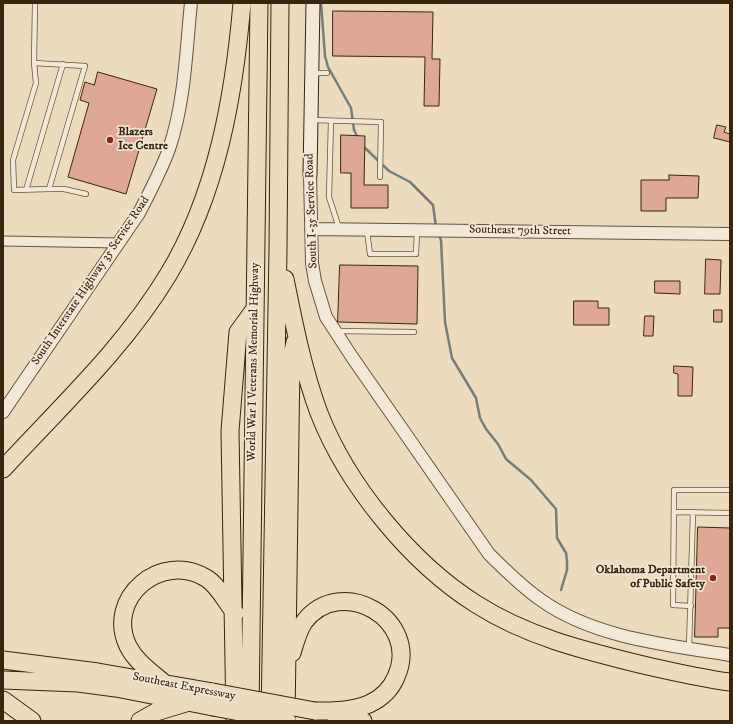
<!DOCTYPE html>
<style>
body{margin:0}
#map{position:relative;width:733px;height:724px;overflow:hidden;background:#eddbbe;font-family:"IM FELL DW Pica",serif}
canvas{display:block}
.frame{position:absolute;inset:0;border:4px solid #382610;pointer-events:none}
</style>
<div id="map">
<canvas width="733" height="724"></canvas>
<div class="frame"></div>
</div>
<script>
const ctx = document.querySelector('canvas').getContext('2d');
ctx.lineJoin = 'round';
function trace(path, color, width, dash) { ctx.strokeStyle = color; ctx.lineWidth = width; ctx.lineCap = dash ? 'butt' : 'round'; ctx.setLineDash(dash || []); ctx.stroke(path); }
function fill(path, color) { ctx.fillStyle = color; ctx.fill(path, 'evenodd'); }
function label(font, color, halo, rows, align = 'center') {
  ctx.font = font + ' "IM FELL DW Pica",serif'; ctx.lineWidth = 3.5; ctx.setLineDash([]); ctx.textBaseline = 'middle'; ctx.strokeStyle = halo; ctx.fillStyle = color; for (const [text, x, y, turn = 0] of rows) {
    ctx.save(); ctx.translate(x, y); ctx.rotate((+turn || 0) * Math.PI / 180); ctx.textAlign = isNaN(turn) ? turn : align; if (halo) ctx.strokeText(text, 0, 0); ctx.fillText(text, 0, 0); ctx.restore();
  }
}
trace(new Path2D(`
 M321,3L325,56L328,67L351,108L354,130L358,138
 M364,147L389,171L410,182L433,205L436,227
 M438,233L441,240L445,322L452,358L476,398L480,418L486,429L498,444L506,459L531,480L556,509L557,538L566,553L567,561V570L561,590`), '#767e78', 2.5);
const building = new Path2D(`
 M333,11L433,12L432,59H440L439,106H424L425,57L333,56Z
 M98,72L157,89L126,194L68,177L89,103L80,100L85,82L94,85Z
 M717,125L726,127L724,132L730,134V142L714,138Z
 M341,135L365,136L364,185H388V208H351V173H341Z
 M669,175L699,176L698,198H666V211H641V180H669Z
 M706,259L721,260L720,294H705Z
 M340,265L418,266L417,324L338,322Z
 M655,281H680V294L655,293Z
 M574,301H598V308H609V325H574Z
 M714,310H722V322H714Z
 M645,316H654L653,336H644Z
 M674,366L693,367L692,396H678V374L674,373Z
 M698,527L730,528V628H718V637H695Z`);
fill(building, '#dfa896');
trace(building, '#382610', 1);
const service = new Path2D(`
 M34,63L85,66L49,189L14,190L13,160L36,83L34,63L35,3
 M313,73H327
 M312,120L381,122L380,177
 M331,121L329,197L339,228
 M49,189H64L86,194
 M26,190L63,64
 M367,231L370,254H416L417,231
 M336,331L414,332
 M674,512L730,513
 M691,606L673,605L674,490H730
 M689,648L693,512`);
const minor = new Path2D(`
 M3,241L118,243`);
const tertiary = new Path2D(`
 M310,175L312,263L315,281L326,317L352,357L489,554C505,570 522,587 541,600C594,638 668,645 730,655
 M311,229L730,234
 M3,412L139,213C150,192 161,171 169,149C185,102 186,51 191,3`);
const secondary = new Path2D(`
 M310,175L313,3`);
const motorway = new Path2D(`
 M285,279C294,324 303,370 319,413C347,485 411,563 476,604C526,636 582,650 639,664C670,671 699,678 730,682
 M3,469C60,407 124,348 168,275C217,194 234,96 242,3
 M292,653C295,643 298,631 304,622C341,573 422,620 396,677C391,689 382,698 369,704C353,711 333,711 315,711
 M3,660L98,672L213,692
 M3,680L78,683L116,688L213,707
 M164,683C151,672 136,662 128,646C105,598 161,551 206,578C218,585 226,602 235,613
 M3,700L32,721
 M250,713L259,3
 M335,715L363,721
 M270,717L278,250L280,3
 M140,721L156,712L189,702
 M235,721L230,431L238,332L254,310
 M286,721L291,361L295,342`);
trace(service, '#65533c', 6);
trace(minor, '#65533c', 11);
trace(tertiary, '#65533c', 14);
trace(secondary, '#382610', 15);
trace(motorway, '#382610', 19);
trace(service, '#f3e8d5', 4.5);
trace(minor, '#f3e8d5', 9);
trace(tertiary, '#f3e8d5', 12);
trace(secondary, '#f3e8d5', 13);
trace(motorway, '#eddbbe', 17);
const motorwayBridge = new Path2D(`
 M213,692L315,711
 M213,707L287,721`);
trace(motorwayBridge, '#382610', 19, []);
trace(motorwayBridge, '#eddbbe', 17);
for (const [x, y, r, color] of [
 [110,140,4,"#8f2418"],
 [713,578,4,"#8f2418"]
]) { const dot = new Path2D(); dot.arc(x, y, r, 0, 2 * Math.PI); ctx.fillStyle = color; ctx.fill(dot); trace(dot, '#f3e8d5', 1.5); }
label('bold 12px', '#382610', '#f3e8d5', [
 ["Blazers",118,133],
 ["Ice Centre",118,147],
 ["Oklahoma Department",705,571,"right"],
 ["of Public Safety",705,585,"right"]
], 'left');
label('12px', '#382610', '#f3e8d5', [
 ["South I-35 Service Road",312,211,-92],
 ["Southeast 79th Street",520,231,1],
 ["South Interstate Highway 35 Service Road",91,281,-56],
 ["World War I Veterans Memorial Highway",254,362,-89],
 ["Southeast Expressway",184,687,11]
]);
</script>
